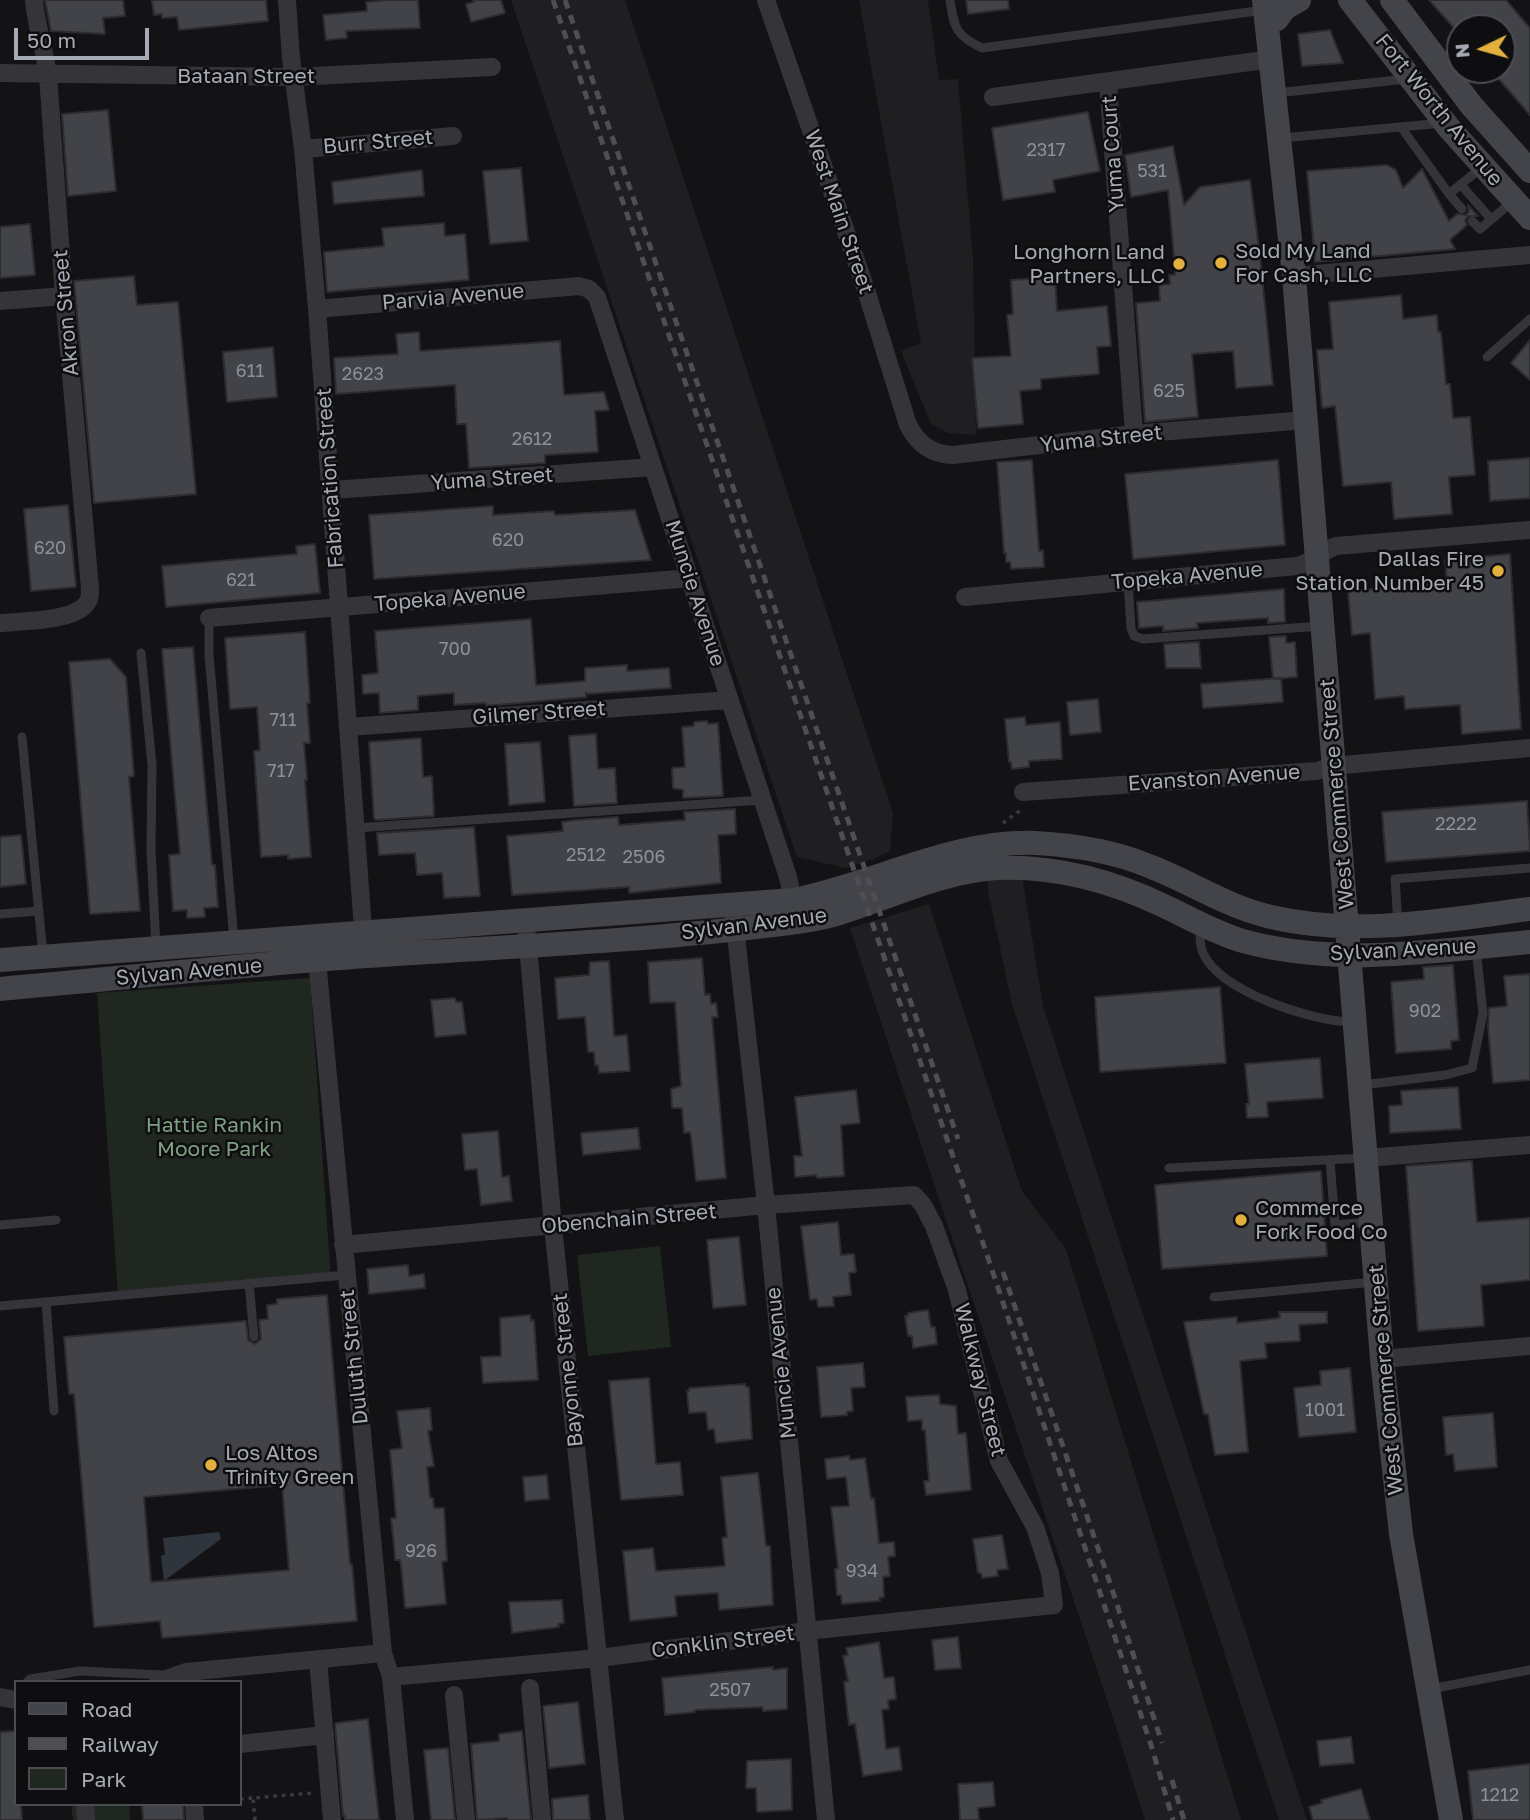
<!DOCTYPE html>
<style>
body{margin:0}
#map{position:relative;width:1530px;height:1820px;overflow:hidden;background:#131315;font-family:"Golos Text",sans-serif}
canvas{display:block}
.legend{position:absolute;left:14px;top:1680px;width:228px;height:126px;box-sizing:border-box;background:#0e0e10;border:2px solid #4b4c52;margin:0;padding:9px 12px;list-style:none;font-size:21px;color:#a6aab4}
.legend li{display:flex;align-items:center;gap:14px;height:35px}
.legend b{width:35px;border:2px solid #4b4c52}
.north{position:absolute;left:1446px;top:14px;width:70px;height:70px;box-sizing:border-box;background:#0e0e10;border:2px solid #4b4c52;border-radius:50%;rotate:265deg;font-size:19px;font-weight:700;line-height:28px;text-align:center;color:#a6aab4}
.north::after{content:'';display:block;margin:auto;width:24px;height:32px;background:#e3b03d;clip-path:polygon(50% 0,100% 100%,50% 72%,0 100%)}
.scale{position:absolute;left:14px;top:28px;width:135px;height:32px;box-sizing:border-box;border:4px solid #a6aab4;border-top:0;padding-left:9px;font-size:21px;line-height:24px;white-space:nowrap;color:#a6aab4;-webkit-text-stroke:5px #0e0e10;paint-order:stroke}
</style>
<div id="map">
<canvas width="1530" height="1820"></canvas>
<ul class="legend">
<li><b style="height:9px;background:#434449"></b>Road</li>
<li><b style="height:9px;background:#4e4f54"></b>Railway</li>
<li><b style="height:19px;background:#202721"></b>Park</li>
</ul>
<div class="north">N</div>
<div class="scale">50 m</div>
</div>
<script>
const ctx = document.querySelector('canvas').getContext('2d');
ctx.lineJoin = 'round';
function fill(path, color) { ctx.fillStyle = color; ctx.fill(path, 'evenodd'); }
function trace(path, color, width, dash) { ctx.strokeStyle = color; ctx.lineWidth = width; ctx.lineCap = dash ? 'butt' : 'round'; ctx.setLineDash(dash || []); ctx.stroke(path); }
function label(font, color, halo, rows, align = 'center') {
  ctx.font = font + ' "Golos Text",sans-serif'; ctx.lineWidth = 5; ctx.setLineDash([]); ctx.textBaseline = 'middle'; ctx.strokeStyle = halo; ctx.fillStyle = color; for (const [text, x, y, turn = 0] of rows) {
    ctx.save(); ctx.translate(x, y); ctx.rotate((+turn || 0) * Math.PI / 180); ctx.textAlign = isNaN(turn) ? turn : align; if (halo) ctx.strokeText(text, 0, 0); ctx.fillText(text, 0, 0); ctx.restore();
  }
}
fill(new Path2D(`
 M511,0H625L893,813L890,851L874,859L846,868L797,857Z
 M859,0H928L939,80L958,79L973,259L976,435L948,433L931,424L901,351L921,343Z
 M987,875H1022L1043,1006L1307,1820H1279L1012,1004L989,896Z
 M929,904L1022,1191L1066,1249L1241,1820H1145L1113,1718L944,1214L850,928Z`), '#1f1f22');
fill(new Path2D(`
 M310,978L331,1281L118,1296L97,993Z
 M660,1246L671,1347L588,1356L577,1255Z
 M71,1804H129L130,1820H73Z`), '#202721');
fill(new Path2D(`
 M219,1532L221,1539L164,1581L161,1556L165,1554L163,1538Z`), '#2e353c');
const building = new Path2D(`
 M45,0H123L125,16L103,18L105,34L51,31Z
 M152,0H266L268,21L179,30L177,17L162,18V14L154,15Z
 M390,0H418L420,28L346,31L347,38L326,40L323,15L367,11L366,2Z
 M473,0H501L505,13L471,22L466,4L474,2Z
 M966,0H1008L1009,9L968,14Z
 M1429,0H1506L1530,28V115L1491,70H1502V28H1454Z
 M1330,30L1343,63L1302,66L1298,34Z
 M108,110L116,191L68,196L62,114Z
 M1088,112L1100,171L1053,180L1055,192L1003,200L992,128Z
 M1173,146L1184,205L1200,187L1250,180L1260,256L1273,385L1236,388L1233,351L1192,354L1198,417L1145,422L1136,303L1160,301L1159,285L1170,284L1169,275H1175V267L1168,190L1131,197L1125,155Z
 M1387,165L1396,170L1403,188L1422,169L1449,221L1457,214L1466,215L1469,211L1468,205L1478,216H1468L1465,220L1467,225L1450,240L1455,249L1315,262L1307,171Z
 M521,168L528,241L490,244L483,171Z
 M422,170L424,196L334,204L332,182Z
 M444,223L445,236L465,234L469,280L327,292L324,252L384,246L382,228Z
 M30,224L35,275L0,278V227Z
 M134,276L137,305L178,302L196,494L94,503L74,281Z
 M1055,277L1057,311L1107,306L1111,346L1097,347L1099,374L1041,379V389L1020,391L1023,424L978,428L972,358L1011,356L1007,315L1013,314L1011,280Z
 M1401,295L1403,319L1437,315L1438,332H1441L1446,384H1450L1453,418L1470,417L1475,475L1449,477L1452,514L1394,519L1391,482L1343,486L1335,406L1322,408L1317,350L1333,349L1329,302Z
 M419,332L420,351L560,341L564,395L604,392L609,410L595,411L598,452L545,455V463L469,468L466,424H457L455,385L336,394L334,358L398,354L396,334Z
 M1530,340V380L1511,363Z
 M273,347L277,397L227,402L223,352Z
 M1530,458V498L1490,501L1488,461Z
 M1032,460L1039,551L1043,550L1044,567L1011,569L1010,562H1006V553H1004L997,462Z
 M1278,460L1285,545L1133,559L1125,474Z
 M68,505L76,587L31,591L24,509Z
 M493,506V515L554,511L555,515L635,510L651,560L374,579L369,515Z
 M315,544L320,593L166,607L162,566L297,554L296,546Z
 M1510,554L1521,729L1462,734L1460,705L1405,709L1404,696L1375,699L1370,633L1352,635L1348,591L1447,583L1445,560Z
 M1284,589L1285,622L1268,623V618L1197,623L1198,628L1163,631V626L1139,628L1137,602Z
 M531,619L536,685L585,681V668L627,665V671L669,668L671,688L586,694V692V697L486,706V703L454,705V693L418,696V710L380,713L379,693L363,694L362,675L378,673L375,631Z
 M305,632L310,703H307L310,743H304L307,780H305L311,857L288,859V855L261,857L254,751L260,750L257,707L230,709L225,638Z
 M1286,636V643L1295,642L1297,677L1273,679L1269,637Z
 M1199,642L1201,668H1166L1164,644Z
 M193,647L212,865H215L218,907L204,908L205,917L187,918V910L173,911L169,855L180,854L162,649Z
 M110,659L126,677L134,776L129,777L140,911L90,914L69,662Z
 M1281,678L1283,702L1203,708L1201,684Z
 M1098,699L1101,732L1070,735L1067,702Z
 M1025,717L1026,725L1060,722L1062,759L1029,761V767L1012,769L1011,762H1009L1005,719Z
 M707,721L708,724L718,723L723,796L683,798V790L673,788L672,768L685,767L682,727L694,726V722Z
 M596,734L598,769L615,768L617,803L574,806L569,736Z
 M421,738L423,777L432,776L434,816L376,820L374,818L369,742Z
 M540,742L545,802L509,805L505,744Z
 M1527,801L1530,851L1386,862L1382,812Z
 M735,809L736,834L718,835L721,883L629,893V887L512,895L507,836L563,831L562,822L575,820L618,817L619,825L685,820L684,812Z
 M474,827L480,896L444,898L442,873L417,875L415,853L379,855L377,833Z
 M21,835L26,884L0,887V837Z
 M702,958L705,995L710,994L711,1004L716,1003L718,1017H712L726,1178L696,1181L691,1137L690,1132L684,1133L682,1108H672L671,1089L681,1086L675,1002L650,1003L648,962Z
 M609,961L614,1036L627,1035L630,1071L599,1073L598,1065H595L594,1052H588L585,1017L558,1019L555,978L589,975L590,962Z
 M1453,965L1459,1040L1451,1041V1049L1396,1053L1391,982L1424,979L1423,967Z
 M1530,974V1080L1493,1083L1488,1026L1489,1008L1507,1006L1504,976Z
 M1220,987L1226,1063L1100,1072L1095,997Z
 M455,998L456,1002H462L466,1034L435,1037L431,1000Z
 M1320,1058L1323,1098L1267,1102L1268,1117L1247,1118L1246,1104H1249L1245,1064Z
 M1458,1087L1461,1129L1390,1133L1389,1106L1402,1105L1401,1091Z
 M856,1090L860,1123L841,1125L844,1176L817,1178L816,1175L795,1177L794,1156H802L795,1097Z
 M638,1128L640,1149L583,1155L581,1133Z
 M498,1131L502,1177L509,1176L512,1201L481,1205L477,1169L465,1170L462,1134Z
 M1472,1161L1477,1222L1530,1218V1280L1481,1285L1484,1326L1418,1331L1406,1166Z
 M1321,1171L1327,1256L1162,1269L1155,1185Z
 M838,1222L841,1255L854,1254L856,1272L849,1273L851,1295L833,1297L834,1306L818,1307L817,1299L810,1300L801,1226Z
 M739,1237L746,1305L713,1308L707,1240Z
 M408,1265L409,1276L424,1274L425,1288L369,1294L367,1269Z
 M327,1295L350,1564H352L357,1621L162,1638L160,1621L94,1627L74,1394H69L64,1337L246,1321L248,1340L255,1344L261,1339L259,1320L268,1319L267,1305L277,1304V1299ZM282,1485L289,1570L151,1582L144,1497Z
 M928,1310L931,1327H935L937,1344L913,1348L912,1336H908L905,1316H908V1313Z
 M1279,1312H1327V1323L1299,1325L1300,1341L1265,1343L1267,1358L1240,1361L1248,1452L1215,1455L1208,1414H1204L1184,1322L1237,1317V1323L1280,1318Z
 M530,1315L531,1321L534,1320L538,1380L483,1383L481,1357L501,1356L500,1318Z
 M863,1363L865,1387L851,1388L853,1411L847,1412V1415L821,1417L817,1367Z
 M1350,1368L1356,1432L1299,1437L1294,1388L1321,1385L1320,1371Z
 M649,1378L656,1464L680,1462L683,1495L621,1500L609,1381Z
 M745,1384L746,1387H749L752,1439L716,1443L714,1429L708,1430L706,1412L689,1413L687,1391H689V1388Z
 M939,1395L940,1404L956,1406L958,1434L966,1433L971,1490L926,1495L924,1481H929L925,1430H922V1420L908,1421L906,1397Z
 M430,1408L432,1430L428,1431L434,1466L427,1467L430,1498H433L434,1508H444L447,1561L442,1562L446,1604L405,1608L401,1565L400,1560H395L394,1546L391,1518H396L390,1450L402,1448L397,1411Z
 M1493,1413L1497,1467L1455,1471L1453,1454L1446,1455L1443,1417Z
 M849,1456L850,1460L865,1458L871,1499L874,1498L879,1543L894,1542L895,1556L888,1557L890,1576L883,1577L884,1597L879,1598L880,1601L842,1604L841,1595H837L835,1569L838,1568L831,1507L849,1506L846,1477L827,1479L825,1459Z
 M758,1473L766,1546H770L773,1605L719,1610L718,1593L675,1596L677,1616L630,1621L623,1551L653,1548L656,1571L725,1566L722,1538L727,1537L721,1477Z
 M547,1475L549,1499L525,1501L523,1477Z
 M1002,1535L1008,1569L997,1570L998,1576L982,1578L981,1573H978L973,1539Z
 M562,1600L564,1623L558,1624L559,1627L512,1633L509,1602Z
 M958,1637L961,1668L935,1670L932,1640Z
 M879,1642L884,1678L894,1677L896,1699L888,1700L889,1709L882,1710L886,1749L899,1747L902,1770L863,1776L855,1724L849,1725L844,1682L848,1681L843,1656L848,1655L846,1648Z
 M773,1667V1670L787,1668V1709L763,1711L762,1707L695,1710V1712L665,1715L662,1678Z
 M578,1702L585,1764L549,1768L543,1706Z
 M368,1719L379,1820H345V1816H343L335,1725L336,1723Z
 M16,1731V1804H21L22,1820H0V1732Z
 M522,1731L531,1820H508L507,1818L477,1820L471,1744L499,1741V1734Z
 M1351,1737L1354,1763L1320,1766L1317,1741Z
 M448,1748L455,1820H431L424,1750Z
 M791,1759L792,1810L757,1812L756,1788H746L747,1761Z
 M1530,1764V1820H1473L1468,1771Z
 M993,1782L995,1806L978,1808L979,1820H960L958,1784Z
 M1361,1789L1370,1820H1313L1309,1807L1322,1803L1321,1800Z
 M588,1795L590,1820H553L552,1799Z
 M142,1804H183L184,1820H143Z`);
fill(building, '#424348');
trace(building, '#2d2d31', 2);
trace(new Path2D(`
 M1003,823L1022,809
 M240,1799L253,1798
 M255,1820L253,1798L313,1793`), '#3b3c40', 3.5, [3.5, 5]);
trace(new Path2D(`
 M950,0C954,28 956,36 982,48L1264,10
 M1276,93L1407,79
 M1401,127L1449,194L1482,167
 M1282,138L1443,123
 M1461,185L1491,219
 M1449,194L1462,209
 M1472,221L1480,229L1513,201
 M1487,357L1530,319
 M1128,582L1131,628L1134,636L1143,639L1321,626
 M209,618V655L234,940
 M141,653L152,765L151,850L156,947
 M22,737L43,955
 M355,828L762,800
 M0,914L39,911
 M1398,923L1395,879L1530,868
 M1201,927C1200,936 1199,944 1203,953C1220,992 1312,1021 1351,1022
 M1362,1085L1445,1075L1472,1068L1483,1013L1476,949
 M1330,1160L1335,1225L1370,1222
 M1169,1168L1364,1158
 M0,1225L56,1220
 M249,1283L254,1337
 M1214,1297L1374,1282
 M46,1302L54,1411
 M0,1306L346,1275
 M27,1682L30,1679L80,1671L163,1675
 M1430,1689L1530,1670`), '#353539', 9);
trace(new Path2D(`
 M287,0L291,58L303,149L317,309L364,942
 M766,0L865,287L908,425C918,444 931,454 953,455L1134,434L1306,420
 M0,73L294,77L492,67
 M1108,82L1134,434
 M993,97L1272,59
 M303,149L453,136
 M1294,276L1530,255
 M0,301L64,296
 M317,309L579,286L589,289L597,297L788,877L793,900
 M332,490L653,467
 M965,597L1297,566C1313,562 1322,551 1336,546L1530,530
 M209,618L691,578
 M0,623C21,621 81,622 89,599C90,596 90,592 90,588L64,296L48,76C45,50 36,26 34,0
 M348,727L730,700
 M1023,792L1317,771L1333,766L1530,748
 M734,918L766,1205L826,1820
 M527,935L553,1226L615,1820
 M316,950L383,1653L391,1677L405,1820
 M1366,1158L1530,1145
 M343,1245L766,1205L914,1195L923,1205L934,1226L957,1290L999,1461L1035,1527L1050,1573L1054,1605L807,1631L599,1658L391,1677
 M1382,1359L1530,1346
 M318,1660L332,1820
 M158,1682L186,1672L383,1653
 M530,1688L542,1820
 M454,1695L466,1820
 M0,1697L16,1700
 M240,1744L325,1735
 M85,1804L86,1820
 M194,1804L195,1820`), '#353539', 18);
trace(new Path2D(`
 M1264,0L1294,276L1382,1359L1401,1534L1451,1820
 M1350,0L1449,128L1530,218
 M1392,0L1471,105L1530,171
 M1277,19L1285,8L1299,0
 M0,960L793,900C875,884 951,840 1035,843C1074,845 1113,851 1149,866C1191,882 1227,907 1271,917C1356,937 1445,920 1530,909
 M0,989C122,978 244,965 366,956C496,947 627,942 756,927C782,924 808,922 833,915C887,899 941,871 998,868C1057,866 1112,881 1164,906C1190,918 1215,933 1243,941C1337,967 1434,951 1530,942`), '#434449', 24);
trace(new Path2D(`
 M553,0L984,1246L1152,1748L1173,1820
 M565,0L958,1139
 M1003,1272L1110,1583L1162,1743
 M1172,1780L1184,1820`), '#4e4f54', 5, [9, 7]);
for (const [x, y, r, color] of [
 [1221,263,7,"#e3b03d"],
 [1179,264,7,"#e3b03d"],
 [1498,571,7,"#e3b03d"],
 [1241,1220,7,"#e3b03d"],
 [211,1465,7,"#e3b03d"]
]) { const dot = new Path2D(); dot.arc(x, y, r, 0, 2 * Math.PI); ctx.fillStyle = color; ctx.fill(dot); trace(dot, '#0e0e10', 2.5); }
label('18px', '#8d9099', null, [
 ["2317",1046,150],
 ["531",1152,171],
 ["611",250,371],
 ["2623",363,374],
 ["625",1169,391],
 ["2612",532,439],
 ["620",508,540],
 ["620",50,548],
 ["621",241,580],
 ["700",455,649],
 ["711",283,720],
 ["717",281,771],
 ["2222",1456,824],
 ["2512",586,855],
 ["2506",644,857],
 ["902",1425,1011],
 ["1001",1325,1410],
 ["926",421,1551],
 ["934",862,1571],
 ["2507",730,1690],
 ["1212",1500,1795]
]);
label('21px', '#a6aab4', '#0e0e10', [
 ["Bataan Street",246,76],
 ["Fort Worth Avenue",1439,110,51],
 ["Burr Street",378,142,-5],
 ["Yuma Court",1113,154,-94],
 ["West Main Street",839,212,71],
 ["Parvia Avenue",453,297,-5],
 ["Akron Street",66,313,-95],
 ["Yuma Street",1101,439,-6],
 ["Fabrication Street",330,478,-94],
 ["Yuma Street",492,479,-4],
 ["Topeka Avenue",1187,576,-5],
 ["Muncie Avenue",695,593,72],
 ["Topeka Avenue",450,598,-5],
 ["Gilmer Street",539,713,-4],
 ["Evanston Avenue",1214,778,-4],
 ["West Commerce Street",1337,794,-95],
 ["Sylvan Avenue",754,924,-7],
 ["Sylvan Avenue",1403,950,-3],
 ["Sylvan Avenue",189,972,-5],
 ["Obenchain Street",629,1219,-5],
 ["Duluth Street",354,1357,-96],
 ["Muncie Avenue",781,1363,-96],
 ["Bayonne Street",568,1370,-96],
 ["Walkway Street",980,1380,76],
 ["West Commerce Street",1386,1380,-95],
 ["Conklin Street",723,1642,-7]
]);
label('21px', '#a6aab4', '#0e0e10', [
 ["Sold My Land",1235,251],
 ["For Cash, LLC",1235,275],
 ["Longhorn Land",1165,252,"right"],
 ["Partners, LLC",1165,276,"right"],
 ["Dallas Fire",1484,559,"right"],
 ["Station Number 45",1484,583,"right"],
 ["Commerce",1255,1208],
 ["Fork Food Co",1255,1232],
 ["Los Altos",225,1453],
 ["Trinity Green",225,1477]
], 'left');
label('21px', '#7e9e81', '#0e0e10', [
 ["Hattie Rankin",214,1125],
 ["Moore Park",214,1149]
]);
</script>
